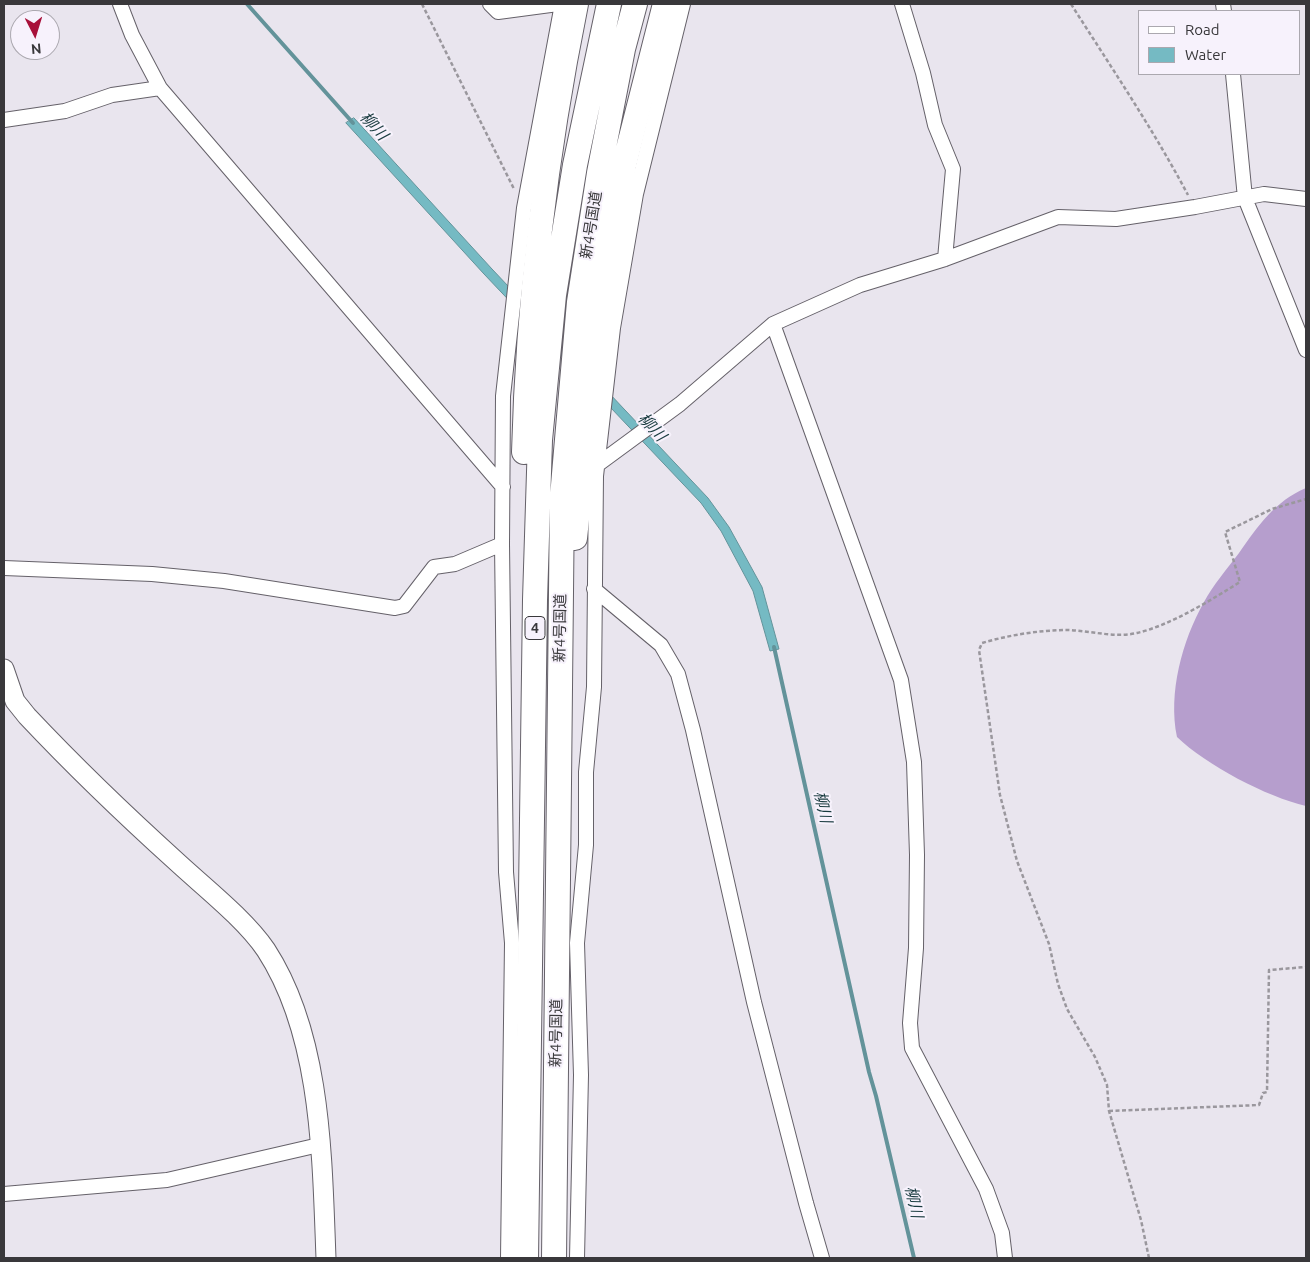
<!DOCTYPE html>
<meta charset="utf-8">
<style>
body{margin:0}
#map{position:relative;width:1310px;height:1262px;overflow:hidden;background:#e9e5ee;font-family:Ubuntu,sans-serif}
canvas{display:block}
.frame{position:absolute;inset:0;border:5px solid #39383b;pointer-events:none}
.legend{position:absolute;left:1138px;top:10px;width:162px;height:65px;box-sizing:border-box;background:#f7f2fc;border:1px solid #aba8af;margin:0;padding:6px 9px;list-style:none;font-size:15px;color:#39383b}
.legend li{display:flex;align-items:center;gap:10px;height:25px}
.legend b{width:25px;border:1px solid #aba8af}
.north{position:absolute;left:10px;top:10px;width:50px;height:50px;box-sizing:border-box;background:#f7f2fc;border:1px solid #aba8af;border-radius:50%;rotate:175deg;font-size:14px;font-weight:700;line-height:20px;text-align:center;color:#39383b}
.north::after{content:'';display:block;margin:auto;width:18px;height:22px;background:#a8113a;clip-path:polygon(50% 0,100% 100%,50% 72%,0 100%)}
</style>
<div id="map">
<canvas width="1310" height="1262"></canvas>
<div class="frame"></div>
<ul class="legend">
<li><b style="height:6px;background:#fff"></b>Road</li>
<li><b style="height:14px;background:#75bac3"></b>Water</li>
</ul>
<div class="north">N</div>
</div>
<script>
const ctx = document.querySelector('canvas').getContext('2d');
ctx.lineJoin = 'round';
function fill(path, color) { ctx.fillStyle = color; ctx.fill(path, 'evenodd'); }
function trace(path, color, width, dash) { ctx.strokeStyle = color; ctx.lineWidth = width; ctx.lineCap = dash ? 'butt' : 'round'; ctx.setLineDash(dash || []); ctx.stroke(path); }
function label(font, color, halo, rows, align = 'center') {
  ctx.font = font + ' Ubuntu,"Noto Sans JP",sans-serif'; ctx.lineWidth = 4; ctx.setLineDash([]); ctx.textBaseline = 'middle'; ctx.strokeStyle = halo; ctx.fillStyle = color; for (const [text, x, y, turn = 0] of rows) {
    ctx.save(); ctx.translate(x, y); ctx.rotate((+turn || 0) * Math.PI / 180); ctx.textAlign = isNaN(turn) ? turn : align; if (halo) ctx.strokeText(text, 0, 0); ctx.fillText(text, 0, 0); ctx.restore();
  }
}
fill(new Path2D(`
 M1306,488V806C1267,797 1206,765 1177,737C1168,693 1182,641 1204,602C1213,585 1227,569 1239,553C1258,526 1275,501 1306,488Z`), '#b69ecd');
const water = new Path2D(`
 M354,118L492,269L708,498L729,527L762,587L779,649L770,651L753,591L721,531L701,503L484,274L346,123Z`);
fill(water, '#75bac3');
trace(water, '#63939a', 1);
trace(new Path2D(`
 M247,4L353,123
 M774,647L869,1072L876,1096L914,1258`), '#63939a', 4);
const street = new Path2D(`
 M120,4L132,35L160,88L503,487
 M490,4L498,12L558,4
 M902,4L923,73L935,125L953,169L945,259
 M1223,4L1224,11
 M1233,74L1245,198L1306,350
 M4,120L65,111L112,95L160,88
 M773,324L901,680L914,762L917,855L916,948L910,1023L912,1048L986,1189L1002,1233L1005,1258
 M597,465L680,404L773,324L860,285L945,259L1058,217L1116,219L1195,207L1264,194L1306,199
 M4,568L152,574L224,581L395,608L404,606L434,567L455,564L502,544
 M594,589L661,645L678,674L693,730L754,1002L806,1203L822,1258
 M4,1194L167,1180L319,1145
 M508,1258L512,943L506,872L502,544L503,396L524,208L562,4
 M577,1258L581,1075L577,943L586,845V772L594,687L596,476L613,328L636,194L683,4`);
const secondary = new Path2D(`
 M4,669L15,701L27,716C75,767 125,815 177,862C204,887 245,919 266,950C322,1036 322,1158 326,1258`);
const highway = new Path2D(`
 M524,452C528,301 546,152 576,4
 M575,538L600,303L624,165L665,4
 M526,1258L535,600L540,440L554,295L575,165L609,4
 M554,1258L562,497L579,302L599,173L623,49L635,4`);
trace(street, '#656169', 16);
trace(secondary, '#656169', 21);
trace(highway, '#656169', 26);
trace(new Path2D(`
 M422,4L514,189
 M1071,4C1111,67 1153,129 1188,195
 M1109,1111L1259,1105L1263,1093L1267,1092L1269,970L1306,967
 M1149,1258L1141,1220L1109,1111L1107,1085L1095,1057L1067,1009L1058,984L1049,944L1017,861L1000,795L979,650L982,643C1009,635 1040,630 1069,630C1092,631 1114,638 1137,633C1171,625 1211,600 1240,582L1225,532L1272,509L1306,499`), '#9a979d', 2.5, [4, 2.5]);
trace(street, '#fff', 14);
trace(secondary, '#fff', 19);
trace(highway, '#fff', 24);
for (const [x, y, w] of [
 [535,628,20]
]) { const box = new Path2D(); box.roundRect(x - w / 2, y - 11.5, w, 23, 4); ctx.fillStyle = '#f7f2fc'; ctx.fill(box); trace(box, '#39383b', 1); }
label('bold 14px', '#39383b', null, [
 ["4",535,628]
]);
label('15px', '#39383b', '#f7f2fc', [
 ["新4号国道",591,225,-81],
 ["新4号国道",560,628,-89],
 ["新4号国道",556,1033,-89]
]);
label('italic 16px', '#193b3f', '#f7f2fc', [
 ["柳川",374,126,48],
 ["柳川",652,427,47],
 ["柳川",823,807,77],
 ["柳川",914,1202,77]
]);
</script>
